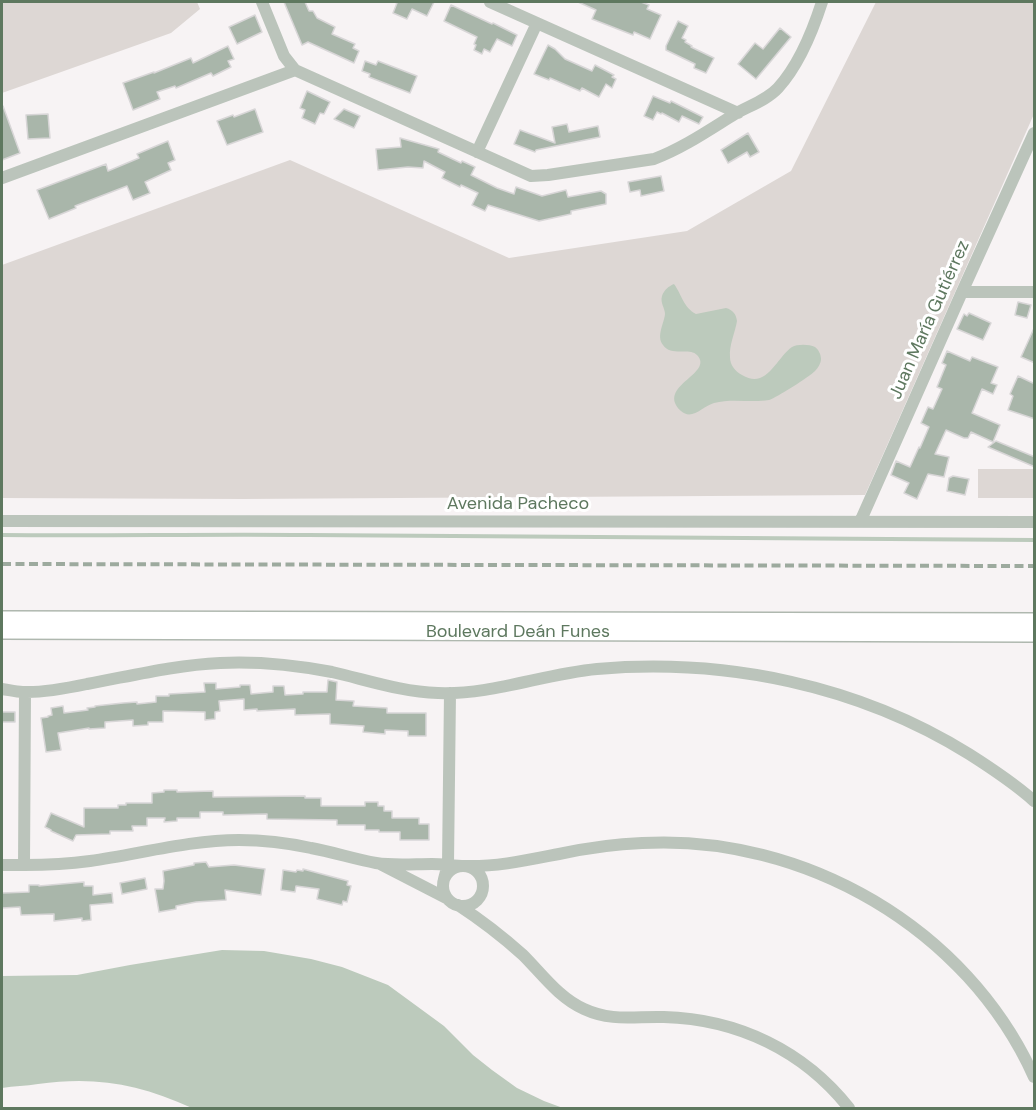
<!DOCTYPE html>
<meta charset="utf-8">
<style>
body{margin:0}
#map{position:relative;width:1036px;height:1110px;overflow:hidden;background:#f7f3f4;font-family:"DM Sans",sans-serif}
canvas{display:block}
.frame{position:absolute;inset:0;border:3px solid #5e785f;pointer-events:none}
</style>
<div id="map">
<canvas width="1036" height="1110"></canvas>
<div class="frame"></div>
</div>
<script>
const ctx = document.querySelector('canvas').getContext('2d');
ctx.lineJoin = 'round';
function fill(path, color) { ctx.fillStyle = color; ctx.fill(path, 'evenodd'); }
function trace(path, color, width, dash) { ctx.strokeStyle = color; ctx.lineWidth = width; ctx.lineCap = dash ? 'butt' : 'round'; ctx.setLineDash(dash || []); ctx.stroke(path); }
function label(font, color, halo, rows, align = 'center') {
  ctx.font = font + ' "DM Sans",sans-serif'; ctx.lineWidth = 6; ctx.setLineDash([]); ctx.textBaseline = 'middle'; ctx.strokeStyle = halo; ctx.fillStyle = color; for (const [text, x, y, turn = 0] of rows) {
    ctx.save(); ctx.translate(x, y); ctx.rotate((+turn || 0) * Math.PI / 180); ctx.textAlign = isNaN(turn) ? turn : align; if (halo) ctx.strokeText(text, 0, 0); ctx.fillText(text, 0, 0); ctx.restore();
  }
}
fill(new Path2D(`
 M2,2H197L200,9L171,33L2,93Z
 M876,2H1034V114L865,495L243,499L2,498V265L290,160L509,258L687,231L791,171Z
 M978,469H1034V498H978Z`), '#ddd7d4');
fill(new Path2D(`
 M674,284C682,295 683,307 696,314L726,308C733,310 736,314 737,321C735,333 729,345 730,357C730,365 735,371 742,375C767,390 776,358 792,347C797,344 809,344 815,347C818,349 821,354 821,359C821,363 818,368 815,371C809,377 776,398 769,400C751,403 732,398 714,403C703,406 692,421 681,411C655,386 715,374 697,355C689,347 671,357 663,345C656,336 664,324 665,314C665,308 660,303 662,296C664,290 669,286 674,284Z
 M222,950L264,951L311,959L342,967L388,985L444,1026L473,1055L492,1070L517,1088L544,1101L563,1108H192C139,1084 96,1076 38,1084C26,1086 14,1086 2,1088V976L77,975L130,965Z`), '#bccabc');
trace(new Path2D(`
 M2,535C104,536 206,534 308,535C550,538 792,540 1034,540`), '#bccabc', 4);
const building = new Path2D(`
 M284,2H305L309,11H313L317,18L335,27L332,34L355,44L353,48L359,51L354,63L308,42L302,45Z
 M394,2H434L427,16L412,9L407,19L393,13L397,3Z
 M578,2H641L649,5L647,9L661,15L650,39L634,32L633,35L592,19L596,10Z
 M451,5L492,24L493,23L517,35L512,46L497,39L490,52L484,49L482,54L474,50L476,45L474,44L477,37L444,21Z
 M255,15L262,32L237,44L229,27Z
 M678,21L688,26L682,38L686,40L685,42L692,46L691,47L714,58L706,73L694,68L695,64L666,50V46Z
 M780,28L791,37L756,79L738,64L755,43L763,49Z
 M548,45L555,49L565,59L592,71L595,65L614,75L612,77L616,79L612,88L606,84L599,97L582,88L580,91L550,78L549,80L534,74Z
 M228,46L234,59L228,61L231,67L213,76L211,73L176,88L175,86L157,92L160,99L133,110L123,83L154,72V73L191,58L193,63Z
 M365,61L376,65L378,61L417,76L410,93L369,77L370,74L362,71Z
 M307,91L330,102L324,114L320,113L315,124L302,118L305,110L300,108Z
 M653,96L670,103L671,101L703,117L699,124L682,116L679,122L662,113L661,114L657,112L653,120L644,116Z
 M2,106H3L20,153L2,160Z
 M255,109L263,132L227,145L217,121L233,115L234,117Z
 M344,109L360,116L354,128L334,119Z
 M48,114L50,138L28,139L26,115Z
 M567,124L569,132L598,126L600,137L536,150L535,152L514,144L520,130L555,143L552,127Z
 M748,133L759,152L750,157L747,152L728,163L721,150Z
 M400,138L439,149L438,152L461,163L462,161L475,167L471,175L497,188L514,194L516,187L542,196L566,190L568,197L601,191L606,194V204L571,211V214L539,221L488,205L485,211L472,205L478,193L461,185L460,187L442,178L445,172L424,161L423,168L408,167L378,170L376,149L401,147Z
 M168,141L175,160L168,163L171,170L145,182L150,193L133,200L127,186L75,206L76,208L49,219L37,190L106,164L108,171L139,158L137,154Z
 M661,176L664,191L641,196L640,190L630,192L628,182Z
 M1018,302L1031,305L1027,318L1015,315Z
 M969,313L991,323L983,340L957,329L964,314L967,316Z
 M1035,326V363L1021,357Z
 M947,351L970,361L972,357L998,367L991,383L997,385L993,394L982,389L972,413L1000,425L993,442L971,432L968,438H964L946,430L935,454L949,457L944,477L928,474L917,499L904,493L909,483L891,475L896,461L910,467L919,447L920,448L929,427L921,423L928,407L933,409L942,389L937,387L946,365L942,363Z
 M1018,376L1035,384V419L1008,410L1013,396L1010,394Z
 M996,441L1035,457V467L988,447Z
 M953,476L969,479L965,495L947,491L949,478Z
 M328,680L337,682L336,700L354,701L353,706L387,708V713H426V736H408V731L385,730V734L363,732L364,726L330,724V714L295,715V709L257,711V709L244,710V699L219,701L220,711L215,712V719L205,720V712L163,711V722H148V725L133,726V720L105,722V728L89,729V728L58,733L61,750L46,752L41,718L48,717V716L52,715L51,708L63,706L64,713L88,710L87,708L95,707V706L123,703L137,702V704L156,702V696H169V694L205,692L204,683H216V689L240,687V685H250L251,694L273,692V686H284L285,695L303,694V692H327Z
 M2,712H15V722H2Z
 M164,790H177V792L213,791V797L305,796V798H321V806H365V802H378V806H384V811H392V818H419V824H429V840H400V832H379V830H365V825H337V820L267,819V814L223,815V812H200V818H177V821L164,822L165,818H147V826H132L133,831H110V834L76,835L73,841L51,831V830L45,827L51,813L84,827V808H118V805H126V803H152V793L164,792Z
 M206,862L209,867L234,865L265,869L261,895L225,890L226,900L196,902L176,906V909L159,912L155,889H163L164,881L163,871L194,865V863Z
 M303,869L348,881L347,885L351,886L347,902L343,901L342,905L317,899L319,889L296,886L295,892L281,890L283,870L296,872L297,870L303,871Z
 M145,878L147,889L122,894L120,883Z
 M84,882V886H93V895L112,893L113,903L90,905L91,920L82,921V918L54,921V914L21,915L20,907L2,908V893L29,892V885H39V886Z`);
fill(building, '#a9b6aa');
trace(building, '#d8d6d7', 1.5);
const major = new Path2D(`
 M2,619L1034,621
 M2,631L1034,634`);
trace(major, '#afb8af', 18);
trace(new Path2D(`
 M262,2L284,56L295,70L531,176L548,175L654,159C683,148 709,130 735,114C749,106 767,100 778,88C799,65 813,30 822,2
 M490,2L738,113
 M477,152L537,23
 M2,178L295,70
 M962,292H1034
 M2,521L1034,522
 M860,522L962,292L1034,133
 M2,689C9,690 16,692 23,692C42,693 68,688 87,684C131,676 175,665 220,663C258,661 295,665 332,672C367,680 402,692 438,693C492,695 543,674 597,669C726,658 858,685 969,754C991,768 1014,783 1034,801
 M380,864L448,899
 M2,865H24L25,692
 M24,865C46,865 68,864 90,861C140,854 189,840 239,840C263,840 288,843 311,848C333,852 354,859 376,863C394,866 414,864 432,864C443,864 454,866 465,866C497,867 528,860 559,854C587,848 614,844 642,843C804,834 967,928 1034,1077
 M443 886a20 20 0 1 1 40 0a20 20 0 1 1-40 0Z
 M444,879L448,864L450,693
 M458,905C481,920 503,937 523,955C542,974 559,998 584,1009C612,1022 635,1016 664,1017C738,1019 804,1051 849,1108`), '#bbc4bb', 12);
trace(major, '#fff', 15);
trace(new Path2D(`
 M2,564L1034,566`), '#9daa9e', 4, [9, 4.5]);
label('18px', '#5e785f', '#fff', [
 ["Juan María Gutiérrez",930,320,-66],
 ["Avenida Pacheco",518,504],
 ["Boulevard Deán Funes",518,632]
]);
</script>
